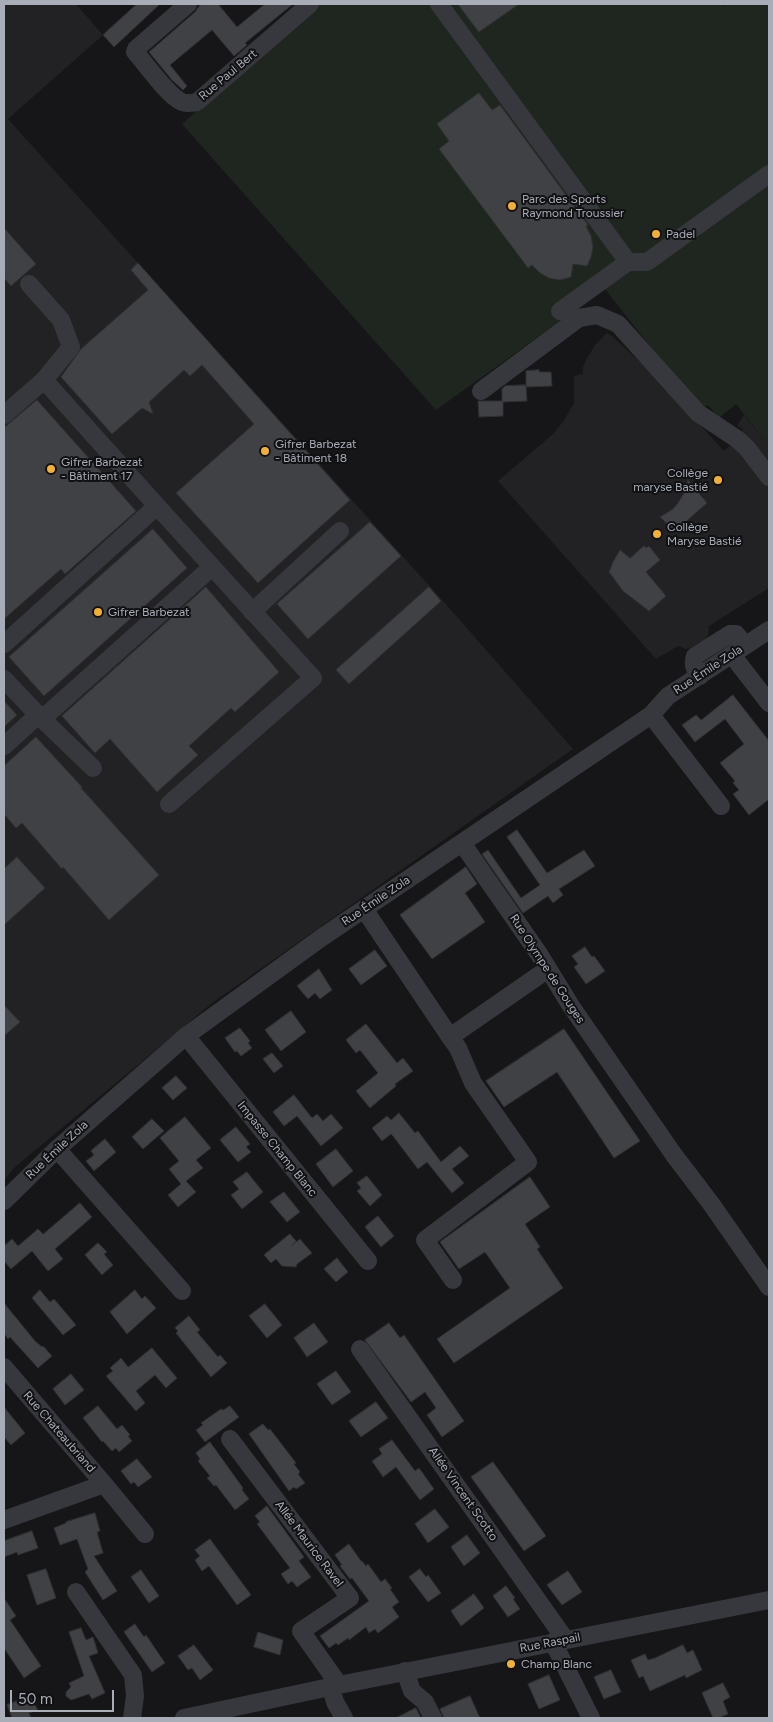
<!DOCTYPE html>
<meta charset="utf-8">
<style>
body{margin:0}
#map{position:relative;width:773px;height:1722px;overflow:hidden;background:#161618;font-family:Figtree,sans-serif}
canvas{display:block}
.frame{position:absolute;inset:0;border:5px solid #a8adb8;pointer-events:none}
.scale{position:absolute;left:10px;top:1690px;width:104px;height:22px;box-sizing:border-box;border:2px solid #a8adb8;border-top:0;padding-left:6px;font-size:15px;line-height:18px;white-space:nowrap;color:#a8adb8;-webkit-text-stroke:4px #111113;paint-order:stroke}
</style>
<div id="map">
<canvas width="773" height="1722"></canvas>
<div class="frame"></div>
<div class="scale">50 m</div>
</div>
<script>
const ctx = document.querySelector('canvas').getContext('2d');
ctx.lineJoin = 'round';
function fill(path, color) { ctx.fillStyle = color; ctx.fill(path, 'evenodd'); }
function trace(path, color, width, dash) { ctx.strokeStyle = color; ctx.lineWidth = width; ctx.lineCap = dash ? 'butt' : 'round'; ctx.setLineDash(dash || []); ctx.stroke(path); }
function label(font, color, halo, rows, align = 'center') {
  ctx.font = font + ' Figtree,sans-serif'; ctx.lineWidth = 4; ctx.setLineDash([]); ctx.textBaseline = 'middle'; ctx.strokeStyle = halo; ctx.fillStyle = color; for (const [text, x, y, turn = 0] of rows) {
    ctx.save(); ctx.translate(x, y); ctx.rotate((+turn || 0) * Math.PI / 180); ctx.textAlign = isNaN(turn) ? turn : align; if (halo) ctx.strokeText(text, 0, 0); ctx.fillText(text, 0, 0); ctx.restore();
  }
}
fill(new Path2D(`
 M4,4H76L103,35L8,119L444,602L573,749L212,1003L14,1168L4,1180Z
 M607,333L613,337L655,376L724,451L737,439L743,429L737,426L744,415L769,446V588L709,626L708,636L704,640L692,647L686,649L678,646L656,659L498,481L552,435L563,422L574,403V376L583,374V367L587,358L595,345Z`), '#222225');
fill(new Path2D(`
 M319,4H721L723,6L727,4H769V446L736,404L719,418L708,405L700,410L605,289L436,410L182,124Z`), '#1e261f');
const building = new Path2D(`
 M137,4H160L114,47L103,35Z
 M201,4H218L237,27L265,4H293L245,43L247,45L234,56L212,30L170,65L187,86L183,90L172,80L149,52L195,12Z
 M458,4H519L479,32Z
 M479,93L492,110L500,105L588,225L586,226L591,236L593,247L591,257L587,266L573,264L571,277L560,280L549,278L540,273L532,265L528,268L439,149L449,141L437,124Z
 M4,228L36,264L11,286L4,278Z
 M138,263L350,500L258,583L176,493L254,424L202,365L190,376L184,370L149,402L153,414L142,408L112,434L61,377L81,349L148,290L131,270Z
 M539,370V372H551L552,386L526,387V371Z
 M526,385L527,401L503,402V416L479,417L478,401H502V389L505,386Z
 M37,400L136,511L65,574L61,569L4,619V428Z
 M688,480L707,503L675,531L660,517L673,509L678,503L684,493Z
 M370,522L401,556L308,639L277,604Z
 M153,529L187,568L44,696L9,657Z
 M644,546L646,548L649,546L660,560L646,572L666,596L649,611L623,591L609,572L613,562L620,550L630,558Z
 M206,587L279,672L235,712L231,708L189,746L198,755L157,792L110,739L95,753L62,716Z
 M429,587L441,601L349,684L336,670Z
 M733,695L769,741V799L749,815L733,794L739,790L733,783L735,781L720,763L744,744L725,719L695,742L682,725L696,715L701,720Z
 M4,701L17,715L4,727Z
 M36,737L82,787L81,788L159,875L109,920L63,867L62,869L22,823L16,828L4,814V766Z
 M517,830L547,873L584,850L595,866L559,889L563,895L553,903L548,896L523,913L482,854L488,850L521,898L540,885L507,837Z
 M17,857L45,888L4,925V869Z
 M466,867L477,884L465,893L485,922L432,959L400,915Z
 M585,947L592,957L594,956L605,971L586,984L574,967L578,964L572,956Z
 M375,950L387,966L361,985L349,969Z
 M319,969L332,990L320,999L315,993L308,999L297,986Z
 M4,1005L20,1022L4,1036Z
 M291,1011L306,1032L281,1051L265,1030Z
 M366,1024L397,1063L403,1058L413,1071L395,1084L396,1086L370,1108L356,1091L378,1073L360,1050L356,1053L346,1040Z
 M240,1028L250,1041L248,1043L252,1048L241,1056L237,1051L235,1052L225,1038Z
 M564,1029L640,1141L614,1158L557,1072L504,1107L486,1081Z
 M272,1053L283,1066L274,1073L263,1059Z
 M176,1076L187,1088L173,1100L162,1088Z
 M294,1095L312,1118L317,1114L323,1121L331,1114L343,1128L321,1146L297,1116L284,1126L273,1112Z
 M399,1113L415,1133L418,1131L441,1162L460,1146L469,1156L452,1169L464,1183L452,1193L427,1162L418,1169L393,1136L391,1134L382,1141L372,1128L387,1116L391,1120Z
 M185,1117L211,1148L196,1160L203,1168L186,1181L196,1192L178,1207L168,1195L181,1184L169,1169L179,1161L160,1138Z
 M152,1119L164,1131L143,1149L132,1137Z
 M236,1127L250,1144L246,1147L251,1152L238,1162L220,1140Z
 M105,1139L116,1152L94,1171L86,1161L94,1155L91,1151Z
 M336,1149L353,1171L333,1187L316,1164Z
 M247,1172L263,1192L242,1209L231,1195L239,1189L233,1182Z
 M367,1176L382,1195L370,1206L357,1191L361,1188L357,1183Z
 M530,1177L550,1207L525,1224L540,1247L537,1249L563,1288L454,1363L437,1339L510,1288L485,1252L459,1269L440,1242Z
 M284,1192L300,1212L287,1222L270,1202Z
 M80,1203L92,1217L55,1249L63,1259L48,1271L32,1251L11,1269L4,1261V1246L12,1239L18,1246L38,1229L43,1234Z
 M378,1216L394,1236L381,1247L365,1227Z
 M290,1234L296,1241L291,1246L300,1239L312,1253L297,1264L296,1267L282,1266L276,1259L271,1263L264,1255Z
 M98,1243L107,1252L104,1254L113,1265L102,1275L85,1255Z
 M337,1258L348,1272L336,1282L324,1269Z
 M40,1290L50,1302L54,1299L76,1325L63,1335L32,1298Z
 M135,1290L142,1299L145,1296L156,1308L127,1334L110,1312Z
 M4,1303L35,1341L42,1347L43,1346L52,1356L38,1368L10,1337L8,1339L4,1333Z
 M265,1304L282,1325L267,1338L249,1316Z
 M189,1316L200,1330L197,1332L218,1357L220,1355L227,1363L211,1377L176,1333L178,1331L175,1328Z
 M314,1323L328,1342L307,1357L294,1338Z
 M389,1323L400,1338L404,1335L464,1421L442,1437L427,1415L436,1408L425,1392L411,1402L365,1340Z
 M152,1348L177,1378L166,1388L155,1375L136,1391L145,1403L136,1411L106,1376L113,1371L110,1368L121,1358L128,1367Z
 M336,1371L351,1392L332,1405L317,1384Z
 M71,1374L84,1390L65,1405L53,1389Z
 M376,1402L388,1418L361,1437L349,1421Z
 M98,1406L117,1429L122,1425L130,1435L128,1436L132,1441L119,1452L116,1448L112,1451L103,1441L102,1442L83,1418Z
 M230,1406L239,1417L205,1442L196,1430L203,1425L201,1423L221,1409L223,1410Z
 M4,1407L25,1433L11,1445L4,1437Z
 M263,1424L268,1430L270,1429L296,1463L294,1464L300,1472L298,1474L305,1483L296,1489L294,1487L289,1491L249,1434Z
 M392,1440L415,1471L419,1468L434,1489L420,1500L396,1467L383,1477L372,1461L382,1454L379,1449Z
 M210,1442L243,1488L242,1490L249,1499L235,1510L216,1485L214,1486L207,1478L210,1476L198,1461L200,1459L196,1453Z
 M137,1459L152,1477L138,1487L134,1482L131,1484L121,1471Z
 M493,1462L546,1536L524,1551L471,1477Z
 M267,1506L304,1557L299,1561L311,1577L297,1587L292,1581L288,1584L281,1574L290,1568L257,1524L260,1522L255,1516Z
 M435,1509L449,1527L428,1543L415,1524Z
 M95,1513L100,1531L97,1532L103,1553L94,1556L117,1591L103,1600L85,1572L88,1569L77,1539L60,1545L54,1528L66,1523V1522Z
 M32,1531L38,1548L18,1555L17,1552L4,1557V1541Z
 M467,1535L480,1553L464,1566L451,1547Z
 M210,1539L251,1595L237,1605L209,1566L202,1571L195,1560L200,1556L195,1550Z
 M349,1544L361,1561H362L366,1566L368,1564L381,1582L385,1579L392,1588L390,1589L399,1602L392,1607L399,1617L378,1633L375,1629L369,1633L366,1627L349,1640L348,1638L338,1645L336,1643L329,1648L320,1636L369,1601L352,1578L350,1579L340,1566L342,1565L335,1555Z
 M46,1569L56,1598L37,1605L27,1575Z
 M420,1569L426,1577L428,1575L441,1593L428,1602L409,1577Z
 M141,1570L159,1596L149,1603L131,1577Z
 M568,1571L582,1592L562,1605L547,1585Z
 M506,1586L515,1598L513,1599L520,1609L508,1617L493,1596Z
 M474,1594L484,1608L461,1626L451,1611Z
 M4,1598L16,1616L10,1620L41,1666L24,1678L4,1648Z
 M135,1624L144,1637L146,1635L165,1663L152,1672L124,1632Z
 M81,1628L86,1640L93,1637L98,1653L89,1656L105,1693L92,1699L89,1694L71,1700L66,1696V1692L71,1687L69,1683L84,1676L69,1632Z
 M258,1632L283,1640L280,1655L254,1647Z
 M194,1645L213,1670L200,1680L192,1668L188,1670L178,1656Z
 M683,1645L687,1653L693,1650L702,1670L686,1678L685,1675L650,1691L643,1676L639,1678L631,1660L645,1654L648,1660L655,1658Z
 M611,1670L621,1692L604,1699L594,1677Z
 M549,1675L560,1700L539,1709L528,1684Z
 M723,1683L730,1697L723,1701L728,1714L718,1718H713L702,1693Z
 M29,1696L38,1710L29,1713L31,1718H12L7,1705Z
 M470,1696L480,1718H444L440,1709Z
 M416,1708L421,1718H396Z`);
fill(building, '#404145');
trace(building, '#303034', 1);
trace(new Path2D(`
 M188,4L136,49L135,52C146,64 168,96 182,102C187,104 191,103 197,102L310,4
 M439,4L628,262H647L769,174
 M560,311L628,262
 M481,391L579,318L597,315L618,324L698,413L737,439L747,448L769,477
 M4,415L44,380L71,347L61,320L29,284
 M157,506L313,678L169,804
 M252,612L340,531
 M4,644L157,506L44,380
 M732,655L769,703
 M700,676C695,669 692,665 695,656L730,634H736L745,645
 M4,679L38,715L4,746
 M38,715L93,768
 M651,715L721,806
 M42,719L212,567
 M462,843L539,954L571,1006L674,1155L712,1205L769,1287
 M364,909L450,1037L548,969
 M186,1036L368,1261
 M450,1037L458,1048L473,1083L528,1162L425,1240L453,1280
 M57,1149L182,1291
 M4,1201L57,1149L186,1036L321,938L651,715L668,696L769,630
 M360,1349L565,1639
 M4,1367L104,1484L4,1520
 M230,1439L350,1598L301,1631L339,1685
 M104,1484L145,1534
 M76,1592L133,1675L135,1696L132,1718
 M553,1642L591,1718
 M405,1671L412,1691L425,1702L433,1718
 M331,1687L335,1702L344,1718
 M184,1718L339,1685L769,1600`), '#37383d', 18);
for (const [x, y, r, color] of [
 [512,206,5,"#f2b134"],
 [656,234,5,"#f2b134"],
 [265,451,5,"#f2b134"],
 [51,469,5,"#f2b134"],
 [718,480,5,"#f2b134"],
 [657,534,5,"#f2b134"],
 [98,612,5,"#f2b134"],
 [511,1664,5,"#f2b134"]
]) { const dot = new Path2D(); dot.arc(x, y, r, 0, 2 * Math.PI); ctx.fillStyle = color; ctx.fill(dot); trace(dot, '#111113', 2); }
label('12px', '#a8adb8', '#111113', [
 ["Rue Paul Bert",228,75,-40],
 ["Rue Émile Zola",708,670,-33],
 ["Rue Émile Zola",376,901,-34],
 ["Rue Olympe de Gouges",547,969,57],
 ["Impasse Champ Blanc",277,1149,51],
 ["Rue Émile Zola",57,1150,-43],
 ["Rue Chateaubriand",59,1432,49],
 ["Allée Vincent Scotto",463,1494,55],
 ["Allée Maurice Ravel",309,1544,53],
 ["Rue Raspail",550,1643,-11]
]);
label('12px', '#a8adb8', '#111113', [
 ["Parc des Sports",522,199],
 ["Raymond Troussier",522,213],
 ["Padel",666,234],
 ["Gifrer Barbezat",275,444],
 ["- Bâtiment 18",275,458],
 ["Gifrer Barbezat",61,462],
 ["- Bâtiment 17",61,476],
 ["Collège",708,473,"right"],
 ["maryse Bastié",708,487,"right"],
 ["Collège",667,527],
 ["Maryse Bastié",667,541],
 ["Gifrer Barbezat",108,612],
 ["Champ Blanc",521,1664]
], 'left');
</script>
